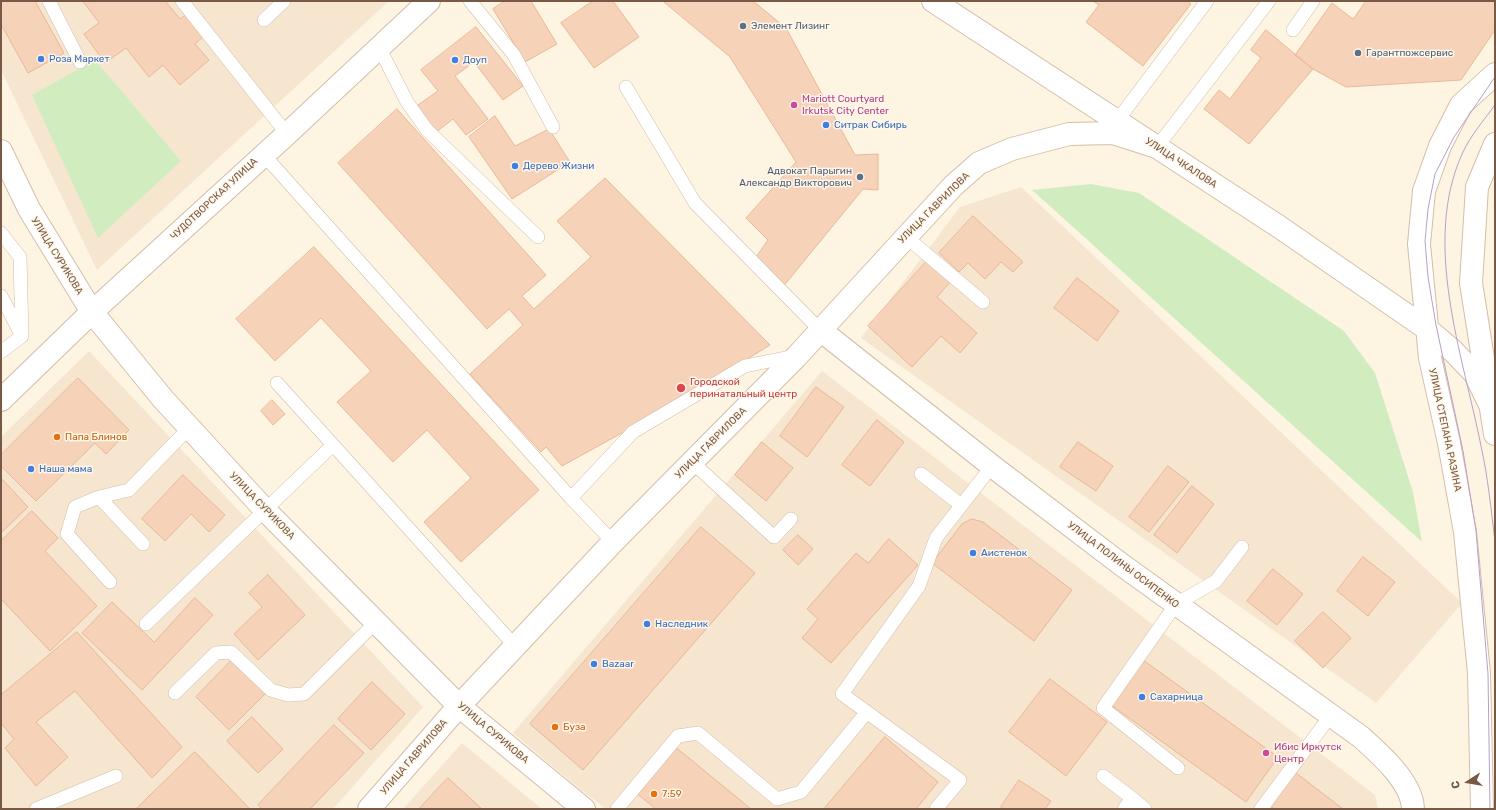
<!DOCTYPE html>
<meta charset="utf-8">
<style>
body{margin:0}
#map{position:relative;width:1496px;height:810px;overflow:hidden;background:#fef4e2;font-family:Rubik,sans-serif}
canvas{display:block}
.frame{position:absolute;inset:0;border:2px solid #785946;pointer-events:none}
.north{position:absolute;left:1448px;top:762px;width:40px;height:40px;-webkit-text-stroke:3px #fff7ea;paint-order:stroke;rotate:258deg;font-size:11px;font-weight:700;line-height:16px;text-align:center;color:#785946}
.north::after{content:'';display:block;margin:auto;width:14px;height:18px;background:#785946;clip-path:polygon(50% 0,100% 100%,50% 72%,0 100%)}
</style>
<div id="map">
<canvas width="1496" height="810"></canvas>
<div class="frame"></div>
<div class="north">С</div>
</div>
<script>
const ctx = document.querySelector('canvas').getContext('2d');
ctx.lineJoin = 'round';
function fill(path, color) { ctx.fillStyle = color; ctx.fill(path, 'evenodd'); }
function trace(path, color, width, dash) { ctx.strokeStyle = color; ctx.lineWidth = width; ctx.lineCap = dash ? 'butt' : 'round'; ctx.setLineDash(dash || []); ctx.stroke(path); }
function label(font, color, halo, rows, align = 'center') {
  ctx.font = font + ' Rubik,sans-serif'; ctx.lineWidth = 3; ctx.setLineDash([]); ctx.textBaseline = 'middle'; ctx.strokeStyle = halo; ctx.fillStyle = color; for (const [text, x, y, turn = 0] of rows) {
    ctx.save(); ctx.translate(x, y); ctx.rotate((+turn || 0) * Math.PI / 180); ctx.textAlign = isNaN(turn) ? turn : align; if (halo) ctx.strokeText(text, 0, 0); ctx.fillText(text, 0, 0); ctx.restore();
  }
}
fill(new Path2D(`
 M1,1H389L97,270L1,70Z
 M1021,187L1462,603L1376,703L861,338L960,207Z
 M89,351L423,707L333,809H1V437Z
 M822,371L1375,795L1378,809H606L581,790L513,733Z
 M462,743L542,809H403Z`), '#f6e6d0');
fill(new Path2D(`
 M95,60L181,161L98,238L32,95Z
 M1091,184L1139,193L1344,331L1375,373L1413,492L1422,542L1032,190Z`), '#d1edc0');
const building = new Path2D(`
 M1,1H35L64,53L28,73L1,24Z
 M83,1H165L180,19L187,14L205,35L195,44L209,60L180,85L163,65L149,77L126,48L105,63L84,34L99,23Z
 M505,1H531L557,44L525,62L493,9Z
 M593,1H613L639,37L594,68L561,23Z
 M663,1H753L786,28L855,155L878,154V190L863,189L782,288L754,260L768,240L746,218L796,162L730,57Z
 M1093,1H1187L1191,4L1143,66L1086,22L1099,5Z
 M1366,1H1495V30L1461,80L1346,87L1313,69L1295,55L1332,3L1353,19Z
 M476,27L523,86L503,100L474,62L455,76L488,119L466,135L453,119L435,133L415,107L438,91L421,70Z
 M1266,30L1313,69L1249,144L1204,109L1219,90L1230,99L1261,58L1251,50Z
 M397,109L546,275L522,296L534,309L591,257L557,221L605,178L770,345L678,402L562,466L546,447L541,452L470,374L523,325L509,309L487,329L338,163Z
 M495,116L515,146L549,129L570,162L512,199L469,137Z
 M973,216L1023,262L1013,272L1001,262L985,279L968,263L959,272L939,253Z
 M314,247L539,490L461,562L424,522L471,478L427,430L393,462L337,402L371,371L321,318L275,361L236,319Z
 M928,260L951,281L937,297L977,333L960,353L941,336L912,367L868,326Z
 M1077,278L1119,311L1097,341L1054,308Z
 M78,378L129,430L106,454L95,443L36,501L1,466V455Z
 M816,387L844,407L807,457L780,436Z
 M272,400L285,414L273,425L261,411Z
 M877,420L904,442L870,486L842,465Z
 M762,442L793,468L766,501L735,475Z
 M1078,442L1113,466L1096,491L1060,467Z
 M1168,466L1189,482L1149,532L1129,517Z
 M183,475L225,515L209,532L191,514L165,541L142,519Z
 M3,480L28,507L1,533V482Z
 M1192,486L1214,504L1177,553L1154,535Z
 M32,511L58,538L45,551L97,606L50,651L1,599V541Z
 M972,519L983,522L1072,590L1034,641L932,563L962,524Z
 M701,527L755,573L583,770L530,724Z
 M798,535L813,549L798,565L783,550Z
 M889,539L918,565L831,663L802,638L818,619L807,609L856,553L868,563Z
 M1363,557L1395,582L1368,616L1337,591Z
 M1273,569L1303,594L1277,625L1247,601Z
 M268,575L305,615L258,660L234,634L262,607L249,593Z
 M195,598L213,615L142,690L82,633L112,602L154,642Z
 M1323,612L1351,638L1323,668L1295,641Z
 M77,632L182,747L152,778L75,691L36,722L68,757L36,786L5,748L14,739L1,723V695Z
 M232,660L266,693L229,730L196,697Z
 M1143,660L1278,757L1246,802L1111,705Z
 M1050,679L1107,722L1066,776L1009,732Z
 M372,682L405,714L371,750L338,719Z
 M252,717L283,749L258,773L227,741Z
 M334,725L364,753L310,809H262L258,805Z
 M885,737L938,782L916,809H824Z
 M673,745L751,809H656L635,792Z
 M195,752L250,809H136Z
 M1296,773L1343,809H1275L1270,806Z
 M448,778L482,809H419Z
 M1019,780L1051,801L1045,809H1004L1001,807Z`);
fill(building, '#f5d2b8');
trace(building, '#e9b897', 1);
const lane = new Path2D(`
 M49,1L80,62
 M182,1L287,134
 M470,1L514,55L553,127
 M264,20L284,1
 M1293,30L1313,1
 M379,47L407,102L427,130L538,237
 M626,87L695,203L819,329
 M1117,121L1207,1
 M1157,147L1269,1
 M263,154L571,498L613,542
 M1,233L20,257L22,336L1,296
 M905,236L983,302
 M1,352L22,336
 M277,383L515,646
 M692,462L774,537L791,519
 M921,474L961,505
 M99,497L143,544
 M571,498L633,432L745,366L795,356
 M110,582L67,534L75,507L99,497L129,490L189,428
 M146,624L333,445
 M175,693L216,653L231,652L271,690L288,695L304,694L376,622
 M1178,768L1103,708L1176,604L1216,581L1242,547
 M1103,776L1132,798
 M36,809L116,776
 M617,809L678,736L698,733L777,799L801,792L867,712
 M936,809L960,780L842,694L919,586L936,538L992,466
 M1124,809L1132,798L1145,809
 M1261,809L1331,715`);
const street = new Path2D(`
 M819,329L992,466L1122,565L1361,737C1380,754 1412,782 1413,809
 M1,400L92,312L287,134L429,1`);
const secondary = new Path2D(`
 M933,1L1281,228L1427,329L1453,351L1475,374L1490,405
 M1495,144L1477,187L1471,283L1495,434
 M1,151L29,209L92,312L163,399L266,511L459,706L584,809
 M369,809L459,706L613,542L797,356L953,186L979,163L1012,149L1069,134L1113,133L1157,147
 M1482,809L1479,673L1465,532L1449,443L1430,358L1419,244L1424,191L1440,146L1461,105L1495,74`);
trace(lane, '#d2bdaa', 14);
trace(street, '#d2bdaa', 24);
trace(secondary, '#d6bda8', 24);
trace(lane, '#fff', 13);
trace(street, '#fff', 22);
trace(secondary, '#fff', 22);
trace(new Path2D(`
 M1495,105C1484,120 1471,135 1463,152C1421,242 1463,355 1481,446C1488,477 1491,510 1495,541
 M1490,809L1488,674L1476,531L1463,451L1436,325L1428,277L1425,241L1428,209L1435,174L1454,137L1495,77`), '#b7a0c8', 1);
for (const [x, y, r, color] of [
 [743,26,4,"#5c6f8a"],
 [1358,53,4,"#5c6f8a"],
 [41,59,4,"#3f7fe0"],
 [455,60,4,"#3f7fe0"],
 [794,105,4,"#d1479c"],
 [826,125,4,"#3f7fe0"],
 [515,166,4,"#3f7fe0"],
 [860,177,4,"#5c6f8a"],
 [681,388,5,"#e0444e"],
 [57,437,4,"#e8710a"],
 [31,469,4,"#3f7fe0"],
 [973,553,4,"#3f7fe0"],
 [647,624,4,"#3f7fe0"],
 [594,664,4,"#3f7fe0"],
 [1142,697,4,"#3f7fe0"],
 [555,727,4,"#e8710a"],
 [1266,753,4,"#d1479c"],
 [654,794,4,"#e8710a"]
]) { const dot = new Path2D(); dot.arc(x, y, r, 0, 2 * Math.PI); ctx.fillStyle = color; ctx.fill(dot); trace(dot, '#fff7ea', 1.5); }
label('10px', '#4e5e75', '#fff7ea', [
 ["Элемент Лизинг",751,26],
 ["Гарантпожсервис",1366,53],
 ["Адвокат Парыгин",852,171,"right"],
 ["Александр Викторович",852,183,"right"]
], 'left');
label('10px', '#366cbe', '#fff7ea', [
 ["Роза Маркет",49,59],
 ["Доуп",463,60],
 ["Ситрак Сибирь",834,125],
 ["Дерево Жизни",523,166],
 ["Наша мама",39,469],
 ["Аистенок",981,553],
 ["Наследник",655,624],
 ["Bazaar",602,664],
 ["Сахарница",1150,697]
], 'left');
label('10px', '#b23c85', '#fff7ea', [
 ["Mariott Courtyard",802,99],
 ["Irkutsk City Center",802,111],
 ["Ибис Иркутск",1274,747],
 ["Центр",1274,759]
], 'left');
label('10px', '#785946', '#fff7ea', [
 ["УЛИЦА ЧКАЛОВА",1181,163,33],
 ["ЧУДОТВОРСКАЯ УЛИЦА",214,199,-43],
 ["УЛИЦА ГАВРИЛОВА",934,208,-45],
 ["УЛИЦА СУРИКОВА",57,256,58],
 ["УЛИЦА СТЕПАНА РАЗИНА",1445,430,78],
 ["УЛИЦА ГАВРИЛОВА",711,443,-45],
 ["УЛИЦА СУРИКОВА",262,506,46],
 ["УЛИЦА ПОЛИНЫ ОСИПЕНКО",1123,565,37],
 ["УЛИЦА СУРИКОВА",493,733,40],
 ["УЛИЦА ГАВРИЛОВА",414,757,-49]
]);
label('10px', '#be3a42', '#fff7ea', [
 ["Городской",690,382],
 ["перинатальный центр",690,394]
], 'left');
label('10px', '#c56008', '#fff7ea', [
 ["Папа Блинов",65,437],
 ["Буза",563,727],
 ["7:59",662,794]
], 'left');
</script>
